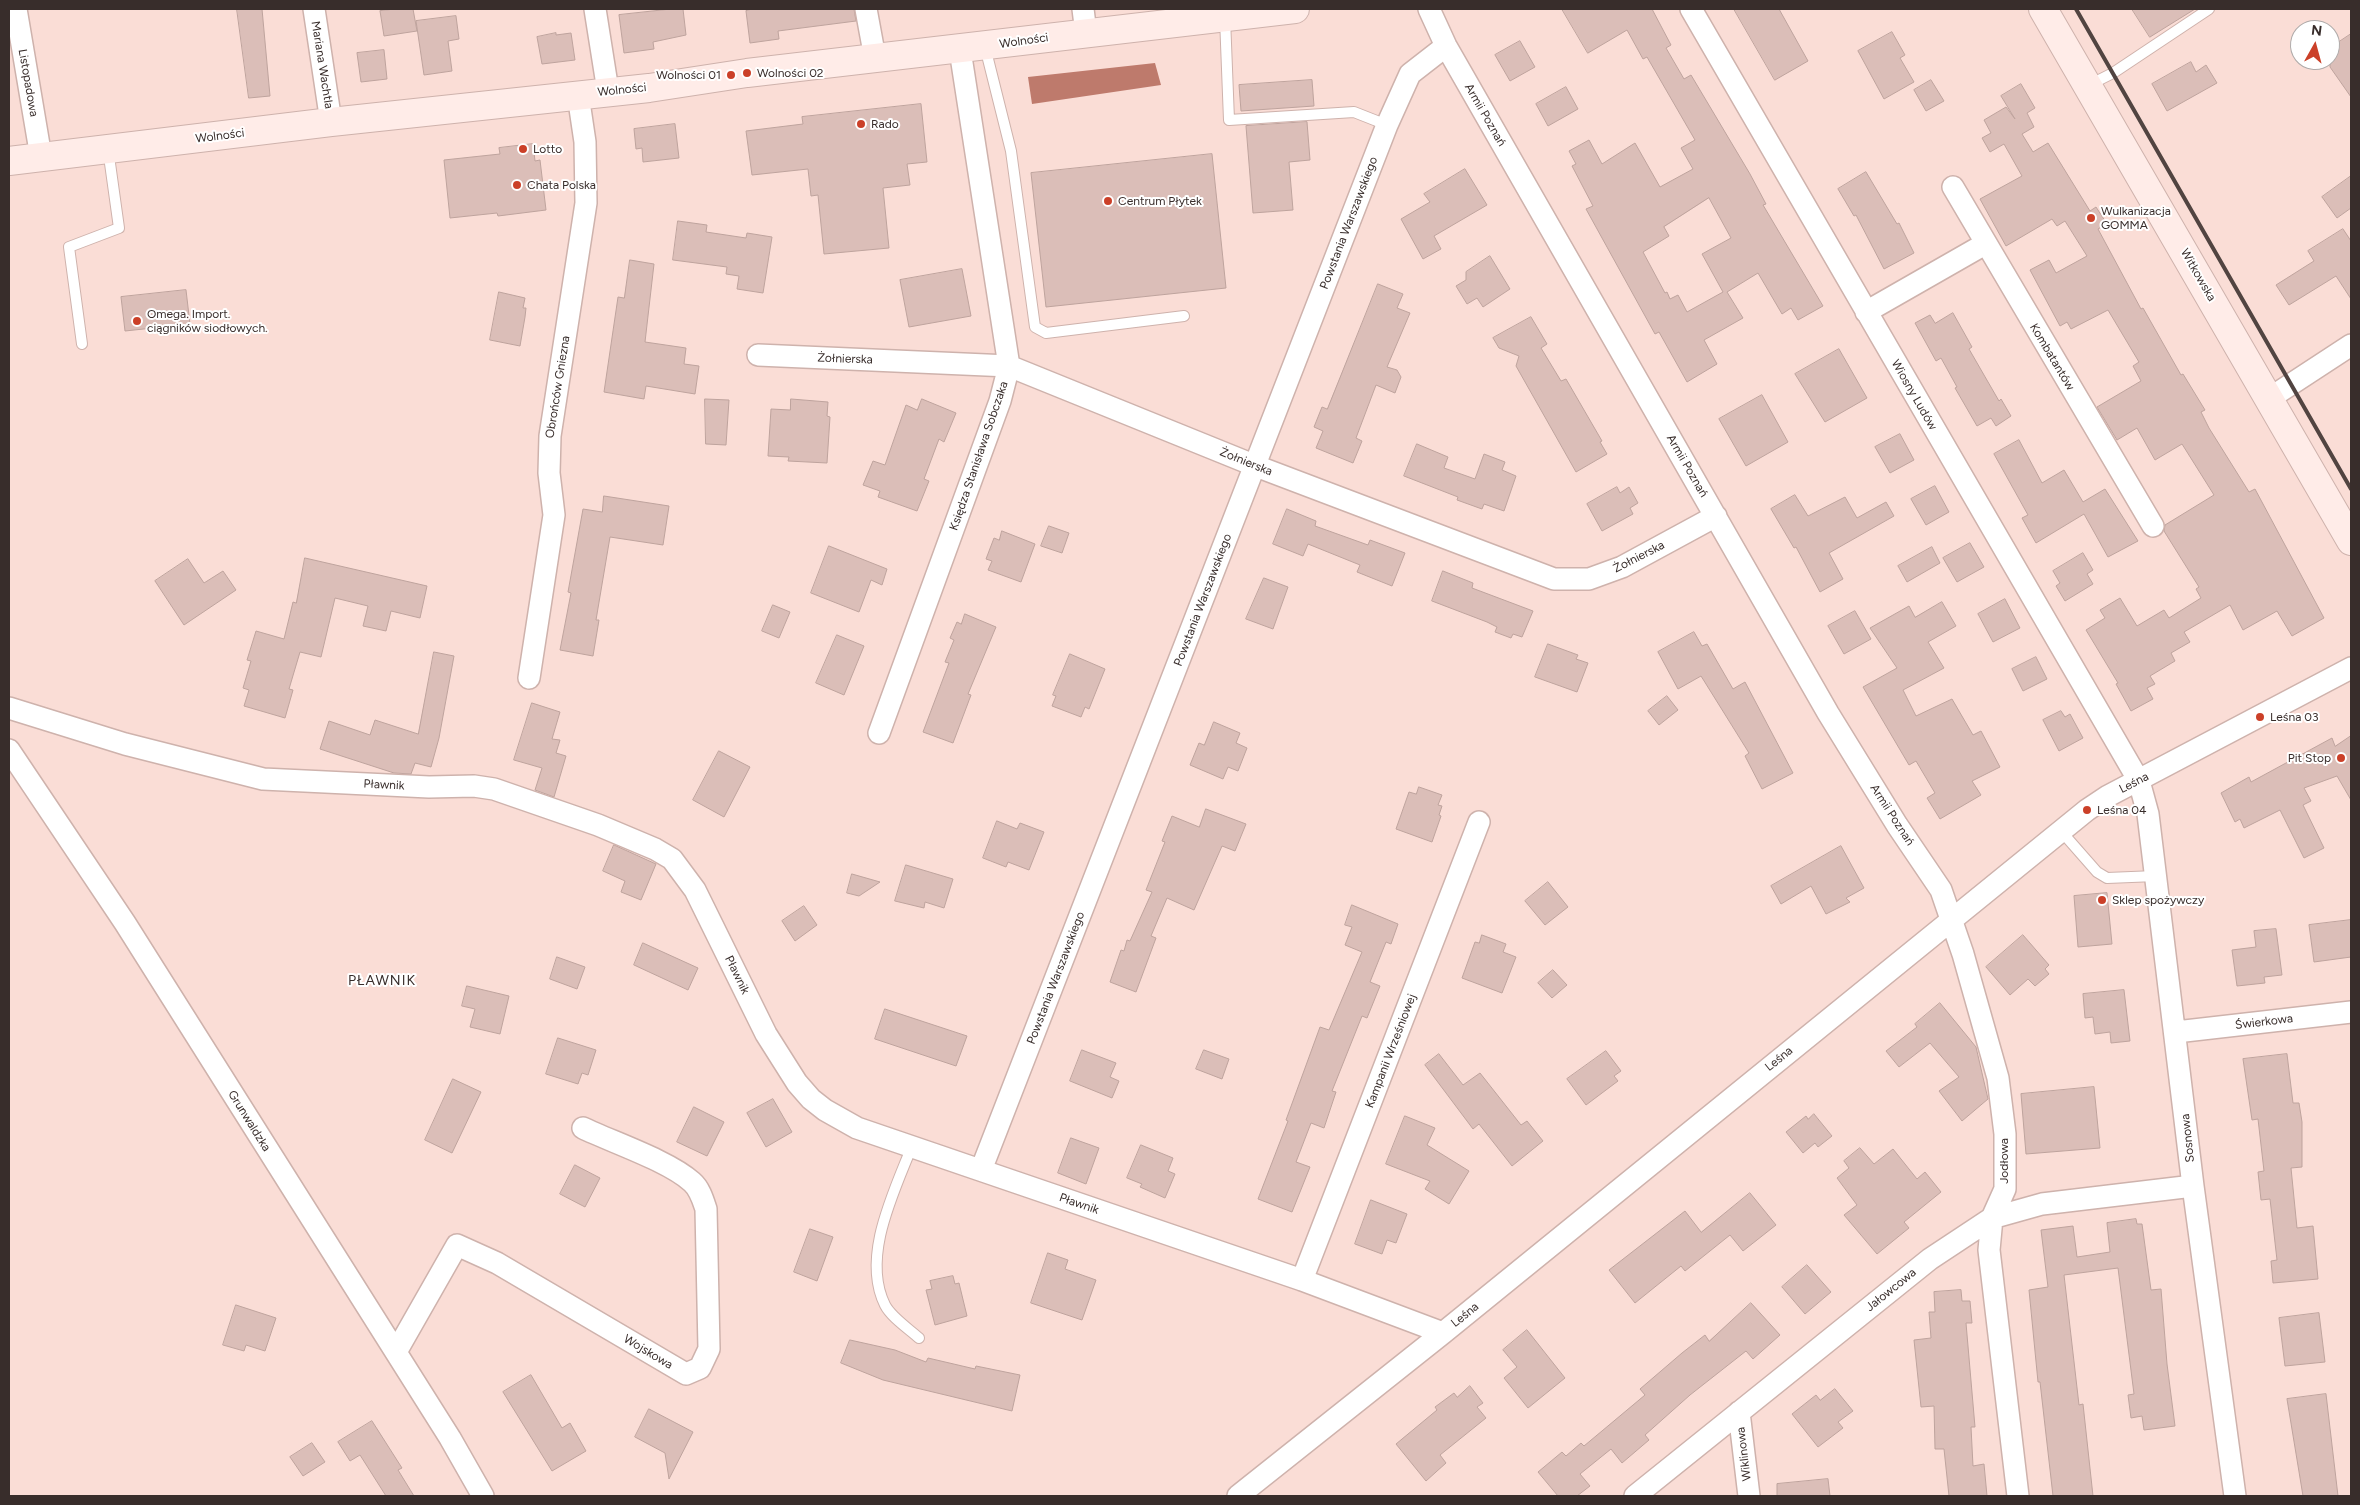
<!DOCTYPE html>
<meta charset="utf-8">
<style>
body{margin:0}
#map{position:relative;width:2360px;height:1505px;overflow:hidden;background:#faddd6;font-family:Figtree,sans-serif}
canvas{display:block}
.frame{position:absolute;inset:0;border:10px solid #382d2b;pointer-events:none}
.north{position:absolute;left:2290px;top:20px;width:50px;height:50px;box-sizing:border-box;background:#fff;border:1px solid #afabaa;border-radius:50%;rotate:7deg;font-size:14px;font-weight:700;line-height:20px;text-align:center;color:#382d2b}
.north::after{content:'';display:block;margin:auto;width:18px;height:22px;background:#cb4028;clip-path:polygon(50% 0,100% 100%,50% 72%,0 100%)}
</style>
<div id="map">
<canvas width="2360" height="1505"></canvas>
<div class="frame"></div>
<div class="north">N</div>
</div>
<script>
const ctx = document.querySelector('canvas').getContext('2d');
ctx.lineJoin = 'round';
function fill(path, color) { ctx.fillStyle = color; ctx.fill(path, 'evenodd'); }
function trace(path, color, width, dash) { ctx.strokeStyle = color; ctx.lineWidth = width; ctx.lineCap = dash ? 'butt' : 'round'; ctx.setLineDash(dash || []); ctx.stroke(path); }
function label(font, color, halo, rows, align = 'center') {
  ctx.font = font + ' Figtree,sans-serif'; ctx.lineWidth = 4; ctx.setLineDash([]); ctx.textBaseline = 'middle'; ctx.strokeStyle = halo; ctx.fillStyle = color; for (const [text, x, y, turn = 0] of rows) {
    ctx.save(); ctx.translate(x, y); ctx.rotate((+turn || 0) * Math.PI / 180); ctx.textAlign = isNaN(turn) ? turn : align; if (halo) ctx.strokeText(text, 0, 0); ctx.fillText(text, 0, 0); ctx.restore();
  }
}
fill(new Path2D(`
 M1155,63L1161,85L1032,104L1028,77Z`), '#be7a6c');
const building = new Path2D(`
 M237,9H262L270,96L249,98Z
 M395,9H413L417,31L384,36L380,11Z
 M671,9H683L686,35L653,42L654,49L624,53L619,15Z
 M752,9H854L856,21L778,31L779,39L750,43L746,11Z
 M1562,9H1652L1671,45L1666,48L1684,79L1691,75L1750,174L1766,204L1763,205L1823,306L1798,320L1791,308L1782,314L1758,273L1727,292L1743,318L1704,340L1717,364L1687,382L1659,332L1655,334L1586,209L1593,206L1572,166L1576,164L1569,151L1589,140L1602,164L1635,143L1660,187L1693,169L1681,148L1695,140L1647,57L1643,59L1627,30L1588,53ZM1709,198L1731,238L1702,254L1723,292L1687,312L1678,295L1670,299L1667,292L1665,293L1643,252L1669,236L1664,227Z
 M1734,9H1779L1808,61L1775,80Z
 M2132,9H2195L2150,37Z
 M456,16L459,39L448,41L452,71L424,75L416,21Z
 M1892,32L1905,55L1900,58L1914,82L1884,99L1858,51Z
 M556,33V35L571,33L575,60L542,64L537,37Z
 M2351,34V97L2330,67V48Z
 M1520,41L1535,67L1510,81L1495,55Z
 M384,50L387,79L361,82L357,53Z
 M2191,62L2196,72L2206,65L2217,83L2167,111L2152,84Z
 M1312,80L1314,106L1241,111L1239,85Z
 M1931,80L1944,101L1926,111L1914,90Z
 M2021,84L2035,108L2027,113L2034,127L2022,134L2033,152L2048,143L2090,211L2096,207L2107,224L2098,229L2141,309L2143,308L2181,375L2183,374L2205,410L2201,412L2209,428L2249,492L2255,489L2324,618L2292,636L2277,611L2243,630L2230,605L2184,632L2190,642L2171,653L2175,661L2150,676L2155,684L2147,688L2153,699L2131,711L2116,684L2118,683L2086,630L2105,618L2100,610L2120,598L2137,626L2164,610L2169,618L2201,598L2196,589L2199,587L2164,531L2165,525L2214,495L2182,444L2155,460L2137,428L2117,440L2097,407L2141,381L2133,366L2139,362L2108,310L2071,329L2067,322L2060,326L2030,270L2049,260L2056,273L2087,256L2065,221L2057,226L2052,219L2006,246L1980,199L2022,176L2004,144L1990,152L1982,138L1991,133L1984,120L2006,107L2015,119L2001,96Z
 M1566,87L1578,109L1548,126L1536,104Z
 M921,104L927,162L907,164L910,185L883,188L889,248L824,254L818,195L811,196L808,169L752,175L746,131L803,124L802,117Z
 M1307,122L1310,160L1289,162L1293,210L1253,213L1246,126Z
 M675,124L679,158L643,162L642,148L636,149L634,129Z
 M533,144L535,161L540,160L546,210L498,216L497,213L450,218L444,160L500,154L499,148Z
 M1212,154L1226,288L1046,307L1031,173Z
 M1465,169L1487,205L1434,236L1441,249L1423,259L1401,219L1430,202L1424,194Z
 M1866,172L1897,224L1899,223L1914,253L1884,269L1856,215L1854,216L1838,189Z
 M2351,176V208L2337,218L2322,197Z
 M678,221L707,225L706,232L746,238L747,233L772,237L763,293L737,289L739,276L726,274L727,267L673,260Z
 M2343,229L2351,241V299L2336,276L2289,305L2276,285L2314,261L2308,251Z
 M1490,256L1510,289L1483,307L1477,298L1467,304L1456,286L1466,280V272Z
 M630,260L654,264L645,342L686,348L684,364L699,366L695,394L646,386L644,399L604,392L618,297L624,298Z
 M962,269L971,316L909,327L900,280Z
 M1378,284L1403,294L1397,308L1410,313L1387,367L1397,370L1401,377L1395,393L1376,385L1356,438L1362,441L1353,463L1316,448L1323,431L1314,427L1322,407L1327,409Z
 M186,290L190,324L125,331L121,297Z
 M499,292L525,298L523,308H526L525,317L520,346L490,340Z
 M1953,313L1972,347L1969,349L1999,401L2001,399L2011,416L1996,426L1991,418L1977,426L1955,388L1957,387L1941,358L1936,361L1915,323L1930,315L1935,323Z
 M1531,317L1547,344L1541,348L1561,381L1566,379L1602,441L1600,442L1607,454L1576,472L1516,366L1519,356L1499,348L1493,338Z
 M1839,349L1867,398L1825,422L1795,374Z
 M1762,395L1788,442L1746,466L1719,419Z
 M705,399L729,400L726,445L706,444Z
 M791,399L828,402L827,416L830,417L827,463L788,461L789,457L768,456L771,409L790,410Z
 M922,399L956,413L944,442L939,439L924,479L929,481L917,511L878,497L880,491L863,485L873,461L885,465L906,405L917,410Z
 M1900,434L1914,460L1890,473L1875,447Z
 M2019,440L2042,483L2064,470L2083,502L2105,489L2138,541L2108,557L2084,514L2036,543L2022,518L2028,515L1994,454Z
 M1417,444L1448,457L1444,468L1475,479L1484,454L1505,462L1502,470L1516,476L1504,511L1484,504L1482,509L1457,500L1458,497L1404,476Z
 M1935,486L1949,512L1926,525L1911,499Z
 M1617,487L1620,493L1629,487L1638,503L1630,508L1633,514L1602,531L1587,504Z
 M1795,495L1808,516L1845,497L1857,518L1886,502L1894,516L1829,553L1843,579L1820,592L1796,547L1794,548L1771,509Z
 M604,496L669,506L663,545L610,537L596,620H599L593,656L560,650L571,593L568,592L583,509L602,512Z
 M1287,509L1316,521L1315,526L1368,545L1370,540L1405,553L1392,586L1357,572L1360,565L1308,544L1303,556L1273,544Z
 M1049,526L1069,533L1062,553L1041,546Z
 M1002,531L1035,544L1021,582L988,570L992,561L986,559L994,538L999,540Z
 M1970,543L1984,567L1957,582L1943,558Z
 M829,546L887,569L882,585L871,580L859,612L811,593Z
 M1932,547L1940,563L1907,582L1898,566Z
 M2083,553L2093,570L2087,574L2093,584L2065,601L2056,586L2060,583L2053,571Z
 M305,558L427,586L420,618L391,611L386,631L363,626L368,606L335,598L321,657L300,652L289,689L293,690L285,718L244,706L249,690L243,688L251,661L247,660L256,631L284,639L293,602L296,603Z
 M188,559L204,583L223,571L236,590L184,625L155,581Z
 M1443,571L1473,583L1472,588L1533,611L1522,637L1513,634L1511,638L1495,632L1497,627L1487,622L1432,601Z
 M1264,578L1288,587L1273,629L1246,619Z
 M2005,599L2020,628L1993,642L1978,614Z
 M1942,602L1956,626L1928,642L1944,668L1903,690L1916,716L1952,699L1973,735L1981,731L2000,767L1972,781L1981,795L1940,819L1927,798L1935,793L1916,761L1909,765L1863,687L1897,668L1870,628L1909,606L1915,617Z
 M773,605L790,612L779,638L762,631Z
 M1855,611L1871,639L1844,654L1828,626Z
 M965,614L996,627L968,694L971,695L953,743L923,732L949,663L945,662L954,640L950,638L957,622L961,624Z
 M1694,632L1702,646L1707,644L1733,689L1745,682L1793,773L1762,789L1745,756L1749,753L1701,676L1678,689L1658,652Z
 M837,635L864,646L844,695L816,683Z
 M1548,644L1578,655L1576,659L1588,663L1577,692L1535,677Z
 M434,652L454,656L439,738L431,767L415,763L411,774L394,773L320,749L329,721L370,735L375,720L418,734Z
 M1070,654L1105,669L1089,709L1085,707L1081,717L1052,706L1056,696L1053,695Z
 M2036,657L2047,679L2023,691L2012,669Z
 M1667,696L1678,710L1659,725L1648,711Z
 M532,703L560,712L552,739L560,740L556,753L566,756L554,797L535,790L542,768L514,760Z
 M2061,711L2065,717L2070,714L2083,738L2059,751L2043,720Z
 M1214,722L1240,733L1236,743L1247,748L1238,771L1228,767L1223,779L1190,765L1199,743L1204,745Z
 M2351,736V800L2337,776L2304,788L2311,801L2303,805L2324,848L2304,858L2280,810L2244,828L2240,819L2235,822L2221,793L2249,777L2251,782L2332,738L2335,746Z
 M719,751L750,767L724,817L693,800Z
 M1419,787L1442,795L1438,805L1442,806L1439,815L1441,816L1432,842L1396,829L1409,792L1416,794Z
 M1206,809L1246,824L1235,851L1222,846L1194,910L1167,898L1151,936L1156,938L1136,992L1110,982L1121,950L1124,951L1127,940L1130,941L1152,892L1146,890L1165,842L1162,841L1172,816L1199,827Z
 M997,821L1017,829L1020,823L1044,832L1029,870L1008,862L1006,867L983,858Z
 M614,845L656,864L641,900L621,892L625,881L603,871Z
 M1841,846L1864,888L1846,898L1850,902L1826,914L1811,886L1781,904L1771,886Z
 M906,865L953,879L944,908L925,902L924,908L895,901Z
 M852,874L880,882L859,896L847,893Z
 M1548,882L1568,907L1545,925L1525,901Z
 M2107,893L2112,944L2078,947L2074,896Z
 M1352,905L1398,924L1391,944L1386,942L1370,982L1380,986L1367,1018L1362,1016L1332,1091L1336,1092L1324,1128L1311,1123L1296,1162L1310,1167L1292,1212L1258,1199L1288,1121L1286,1120L1320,1027L1329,1030L1362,952L1345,945L1352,927L1345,925Z
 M804,906L817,925L795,941L782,921Z
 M2351,920V957L2314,962L2309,925Z
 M2276,929L2282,975L2264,977L2265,983L2237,986L2232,950L2256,947L2254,931Z
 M1482,935L1506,944L1503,952L1516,957L1502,993L1462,978L1475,942L1479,943Z
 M2023,935L2049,965L2045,969L2049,974L2035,986L2028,979L2010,995L1986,967Z
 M643,943L698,968L688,990L634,965Z
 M557,957L585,967L577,989L550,979Z
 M1553,970L1567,985L1552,998L1538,983Z
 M467,986L509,996L500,1034L470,1027L475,1009L462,1006Z
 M2124,990L2130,1041L2111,1043L2110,1032L2095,1034L2093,1017L2085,1018L2083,994Z
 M1940,1003L1976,1047L1988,1099L1962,1121L1939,1091L1959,1077L1930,1043L1899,1067L1886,1051L1917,1027L1915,1024Z
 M885,1009L967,1036L956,1066L875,1039Z
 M558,1038L596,1050L588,1075L582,1073L578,1084L546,1074Z
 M1082,1050L1116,1063L1110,1077L1119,1081L1112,1098L1070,1081Z
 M1204,1050L1229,1059L1222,1079L1196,1069Z
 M1606,1051L1621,1071L1614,1076L1618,1081L1586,1105L1567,1079Z
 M1439,1054L1463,1085L1480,1073L1521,1125L1527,1121L1543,1141L1512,1166L1479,1124L1473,1129L1425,1065Z
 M2287,1054L2293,1103H2299L2302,1122V1167L2291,1168L2297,1228L2313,1226L2318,1279L2273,1283L2271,1261L2277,1260L2270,1199L2261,1200L2258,1172L2264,1171L2258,1119L2252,1120L2243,1059Z
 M453,1079L481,1092L452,1153L425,1140Z
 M2094,1087L2100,1148L2026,1154L2021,1094Z
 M773,1099L792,1132L766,1147L747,1113Z
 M694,1107L724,1122L707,1156L677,1142Z
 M1814,1114L1832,1136L1818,1147L1815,1143L1803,1153L1786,1132L1806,1116L1808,1119Z
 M1405,1116L1435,1128L1427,1145L1469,1171L1449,1204L1425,1189L1430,1181L1386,1164Z
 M1071,1138L1099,1148L1086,1184L1058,1173Z
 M1141,1145L1173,1158L1168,1171L1175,1174L1165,1198L1140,1187L1142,1184L1127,1178Z
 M1860,1148L1874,1164L1893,1149L1917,1179L1925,1172L1941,1192L1904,1222L1909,1228L1877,1254L1844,1215L1857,1205L1837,1178L1849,1168L1844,1161Z
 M575,1165L600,1178L585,1207L560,1194Z
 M1750,1193L1776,1225L1743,1251L1730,1235L1685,1271L1681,1266L1635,1303L1609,1270L1685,1211L1701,1232Z
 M1371,1200L1407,1214L1396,1243L1387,1240L1382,1254L1355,1244Z
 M2136,1219L2137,1224H2142L2151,1290L2161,1289L2167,1364L2175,1426L2144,1430L2142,1416L2131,1418L2128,1395L2134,1394L2118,1268L2064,1275L2079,1405L2083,1404L2093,1496H2053L2040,1382H2038L2029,1290L2048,1287L2041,1230L2073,1226L2077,1257L2110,1252L2107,1223Z
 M810,1229L833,1237L817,1281L794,1272Z
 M1048,1253L1068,1260L1065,1269L1096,1280L1082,1320L1031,1303Z
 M1807,1265L1831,1292L1805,1314L1782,1287Z
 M953,1276L955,1284L959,1283L967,1316L935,1325L926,1290L932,1289L930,1281Z
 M1961,1290L1962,1301H1970L1972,1323H1966L1975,1427H1971L1973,1466L1984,1464L1987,1496H1949L1944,1449H1935L1934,1406L1921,1407L1914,1340L1931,1338L1929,1312H1935L1934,1292Z
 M1751,1303L1780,1335L1753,1359L1746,1351L1690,1395L1645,1435L1649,1440L1622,1463L1611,1449L1580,1474L1590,1486L1577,1496H1558L1538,1472L1562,1452L1566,1456L1581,1443L1584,1446L1645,1395L1640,1389L1682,1353L1705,1335L1709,1341Z
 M236,1305L276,1318L265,1351L246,1345L244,1351L223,1345Z
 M2319,1313L2325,1362L2285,1366L2279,1318Z
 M1527,1330L1565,1378L1528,1408L1504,1378L1517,1367L1503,1350Z
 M850,1340L895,1350L926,1362L928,1358L975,1369L976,1366L1020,1375L1012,1411L883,1380L841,1363Z
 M531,1375L562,1428L570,1423L586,1451L552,1471L503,1392Z
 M1470,1386L1483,1403L1477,1407L1486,1418L1440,1455L1446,1463L1426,1481L1396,1444L1437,1410L1435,1407L1454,1393L1457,1397Z
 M1835,1389L1853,1411L1838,1422L1843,1428L1818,1447L1792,1414L1816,1395L1820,1400Z
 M2326,1394L2338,1496H2303L2287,1399Z
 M649,1409L693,1432L669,1479L665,1453L635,1437Z
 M372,1421L402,1468L398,1470L414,1496H386L360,1455L350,1461L338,1442Z
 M312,1443L325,1462L303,1476L290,1457Z
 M1828,1479L1830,1496H1777V1484Z`);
fill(building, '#dbbeb8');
trace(building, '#bea39d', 1);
const lane = new Path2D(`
 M1225,18L1229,120L1354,112L1387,125
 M985,47L1011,151L1035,327L1046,333L1184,316
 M2089,85L2113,73L2209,9
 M82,344L69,247L119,228L108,149
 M2061,831L2097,872L2107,878L2156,876
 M912,1146C894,1192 861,1257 885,1305C891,1317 909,1329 919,1338`);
const street = new Path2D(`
 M16,9L41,157
 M314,9L331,122
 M595,9L608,91
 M866,9L875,58
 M1083,9L1086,33
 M1429,9L1446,46L1828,713L1897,825L1941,890L1963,954L1998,1078L2005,1134V1189L1992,1218L1989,1250L2018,1496
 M1691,9L2139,781L2148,814L2193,1186L2235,1496
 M1953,187L2153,526
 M1866,312L1985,244
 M758,355L1009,366L1256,466L1554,579H1589L1622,567L1716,516
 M2270,398L2351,345
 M529,678L554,515L549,473L550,436L586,203L585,142L578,95
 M9,708L125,744L263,779L429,787L474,786L494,789L598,825L655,849L672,859L695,890L766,1034L797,1083L811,1099L825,1110L857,1128L1302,1280L1443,1333
 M879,733L1000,401L1009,366L960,50
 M9,750L125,923L450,1438L483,1496
 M2176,1032L2351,1012
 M981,1170L1387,125L1410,74L1446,46
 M1302,1280L1479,822
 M396,1352L457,1245L497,1263L686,1374L700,1368L709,1349L706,1209C703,1200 700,1189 692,1182C669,1161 612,1142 583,1128
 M1739,1412L1749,1496
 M1238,1496L1443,1333L2087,810L2108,796L2351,668
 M1635,1496L1930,1259L1992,1218L2042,1204L2193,1186`);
const secondary = new Path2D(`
 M2043,9L2351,541
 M9,161L331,122L649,88L747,73L1295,9`);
trace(lane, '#ceb2ac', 12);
trace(street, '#ceb2ac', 24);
trace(secondary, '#ceb2ac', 30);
trace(lane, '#fff', 10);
trace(street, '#fff', 21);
trace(secondary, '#ffece8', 28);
trace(new Path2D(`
 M2076,9L2351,489`), '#514441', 4);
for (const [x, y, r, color] of [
 [747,73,5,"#cb4028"],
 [731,75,5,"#cb4028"],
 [861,124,5,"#cb4028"],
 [523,149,5,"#cb4028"],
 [517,185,5,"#cb4028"],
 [1108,201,5,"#cb4028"],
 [2091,218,5,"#cb4028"],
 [137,321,5,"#cb4028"],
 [2260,717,5,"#cb4028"],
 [2341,758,5,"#cb4028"],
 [2087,810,5,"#cb4028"],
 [2102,900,5,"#cb4028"]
]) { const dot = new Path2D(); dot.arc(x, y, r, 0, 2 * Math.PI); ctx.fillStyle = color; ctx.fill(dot); trace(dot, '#fff', 2); }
label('12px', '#382d2b', '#fff', [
 ["Wolności",1024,41,-8],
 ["Mariana Wachtla",322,65,81],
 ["Listopadowa",28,83,80],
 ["Wolności",622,90,-6],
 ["Armii Poznań",1485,115,60],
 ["Wolności",220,136,-7],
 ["Powstania Warszawskiego",1349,223,-69],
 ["Witkowska",2198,275,60],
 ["Kombatantów",2052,357,59],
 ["Żołnierska",845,359,2],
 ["Obrońców Gniezna",558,387,-81],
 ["Wiosny Ludów",1914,395,60],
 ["Księdza Stanisława Sobczaka",979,456,-71],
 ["Żołnierska",1246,462,22],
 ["Armii Poznań",1687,466,60],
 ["Żołnierska",1639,557,-27],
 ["Powstania Warszawskiego",1203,600,-69],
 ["Leśna",2134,783,-27],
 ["Pławnik",384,785,3],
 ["Armii Poznań",1892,815,57],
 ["Pławnik",737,975,64],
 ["Powstania Warszawskiego",1056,978,-69],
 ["Świerkowa",2264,1022,-7],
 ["Kampanii Wrześniowej",1391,1051,-69],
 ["Leśna",1779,1059,-39],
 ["Grunwaldzka",249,1121,58],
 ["Sosnowa",2188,1138,-96],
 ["Jodłowa",2004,1161,-90],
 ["Pławnik",1079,1204,19],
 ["Jałowcowa",1891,1290,-39],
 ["Leśna",1465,1315,-39],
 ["Wojskowa",648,1352,31],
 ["Wiklinowa",1744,1454,-97]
]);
label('12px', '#382d2b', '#fff', [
 ["Wolności 02",757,73],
 ["Wolności 01",721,75,"right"],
 ["Rado",871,124],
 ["Lotto",533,149],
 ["Chata Polska",527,185],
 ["Centrum Płytek",1118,201],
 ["Wulkanizacja",2101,211],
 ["GOMMA",2101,225],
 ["Omega. Import.",147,314],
 ["ciągników siodłowych.",147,328],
 ["Leśna 03",2270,717],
 ["Pit Stop",2331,758,"right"],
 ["Leśna 04",2097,810],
 ["Sklep spożywczy",2112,900]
], 'left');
ctx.letterSpacing = '1px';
label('14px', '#382d2b', '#fff', [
 ["PŁAWNIK",382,981]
]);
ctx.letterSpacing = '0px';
</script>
